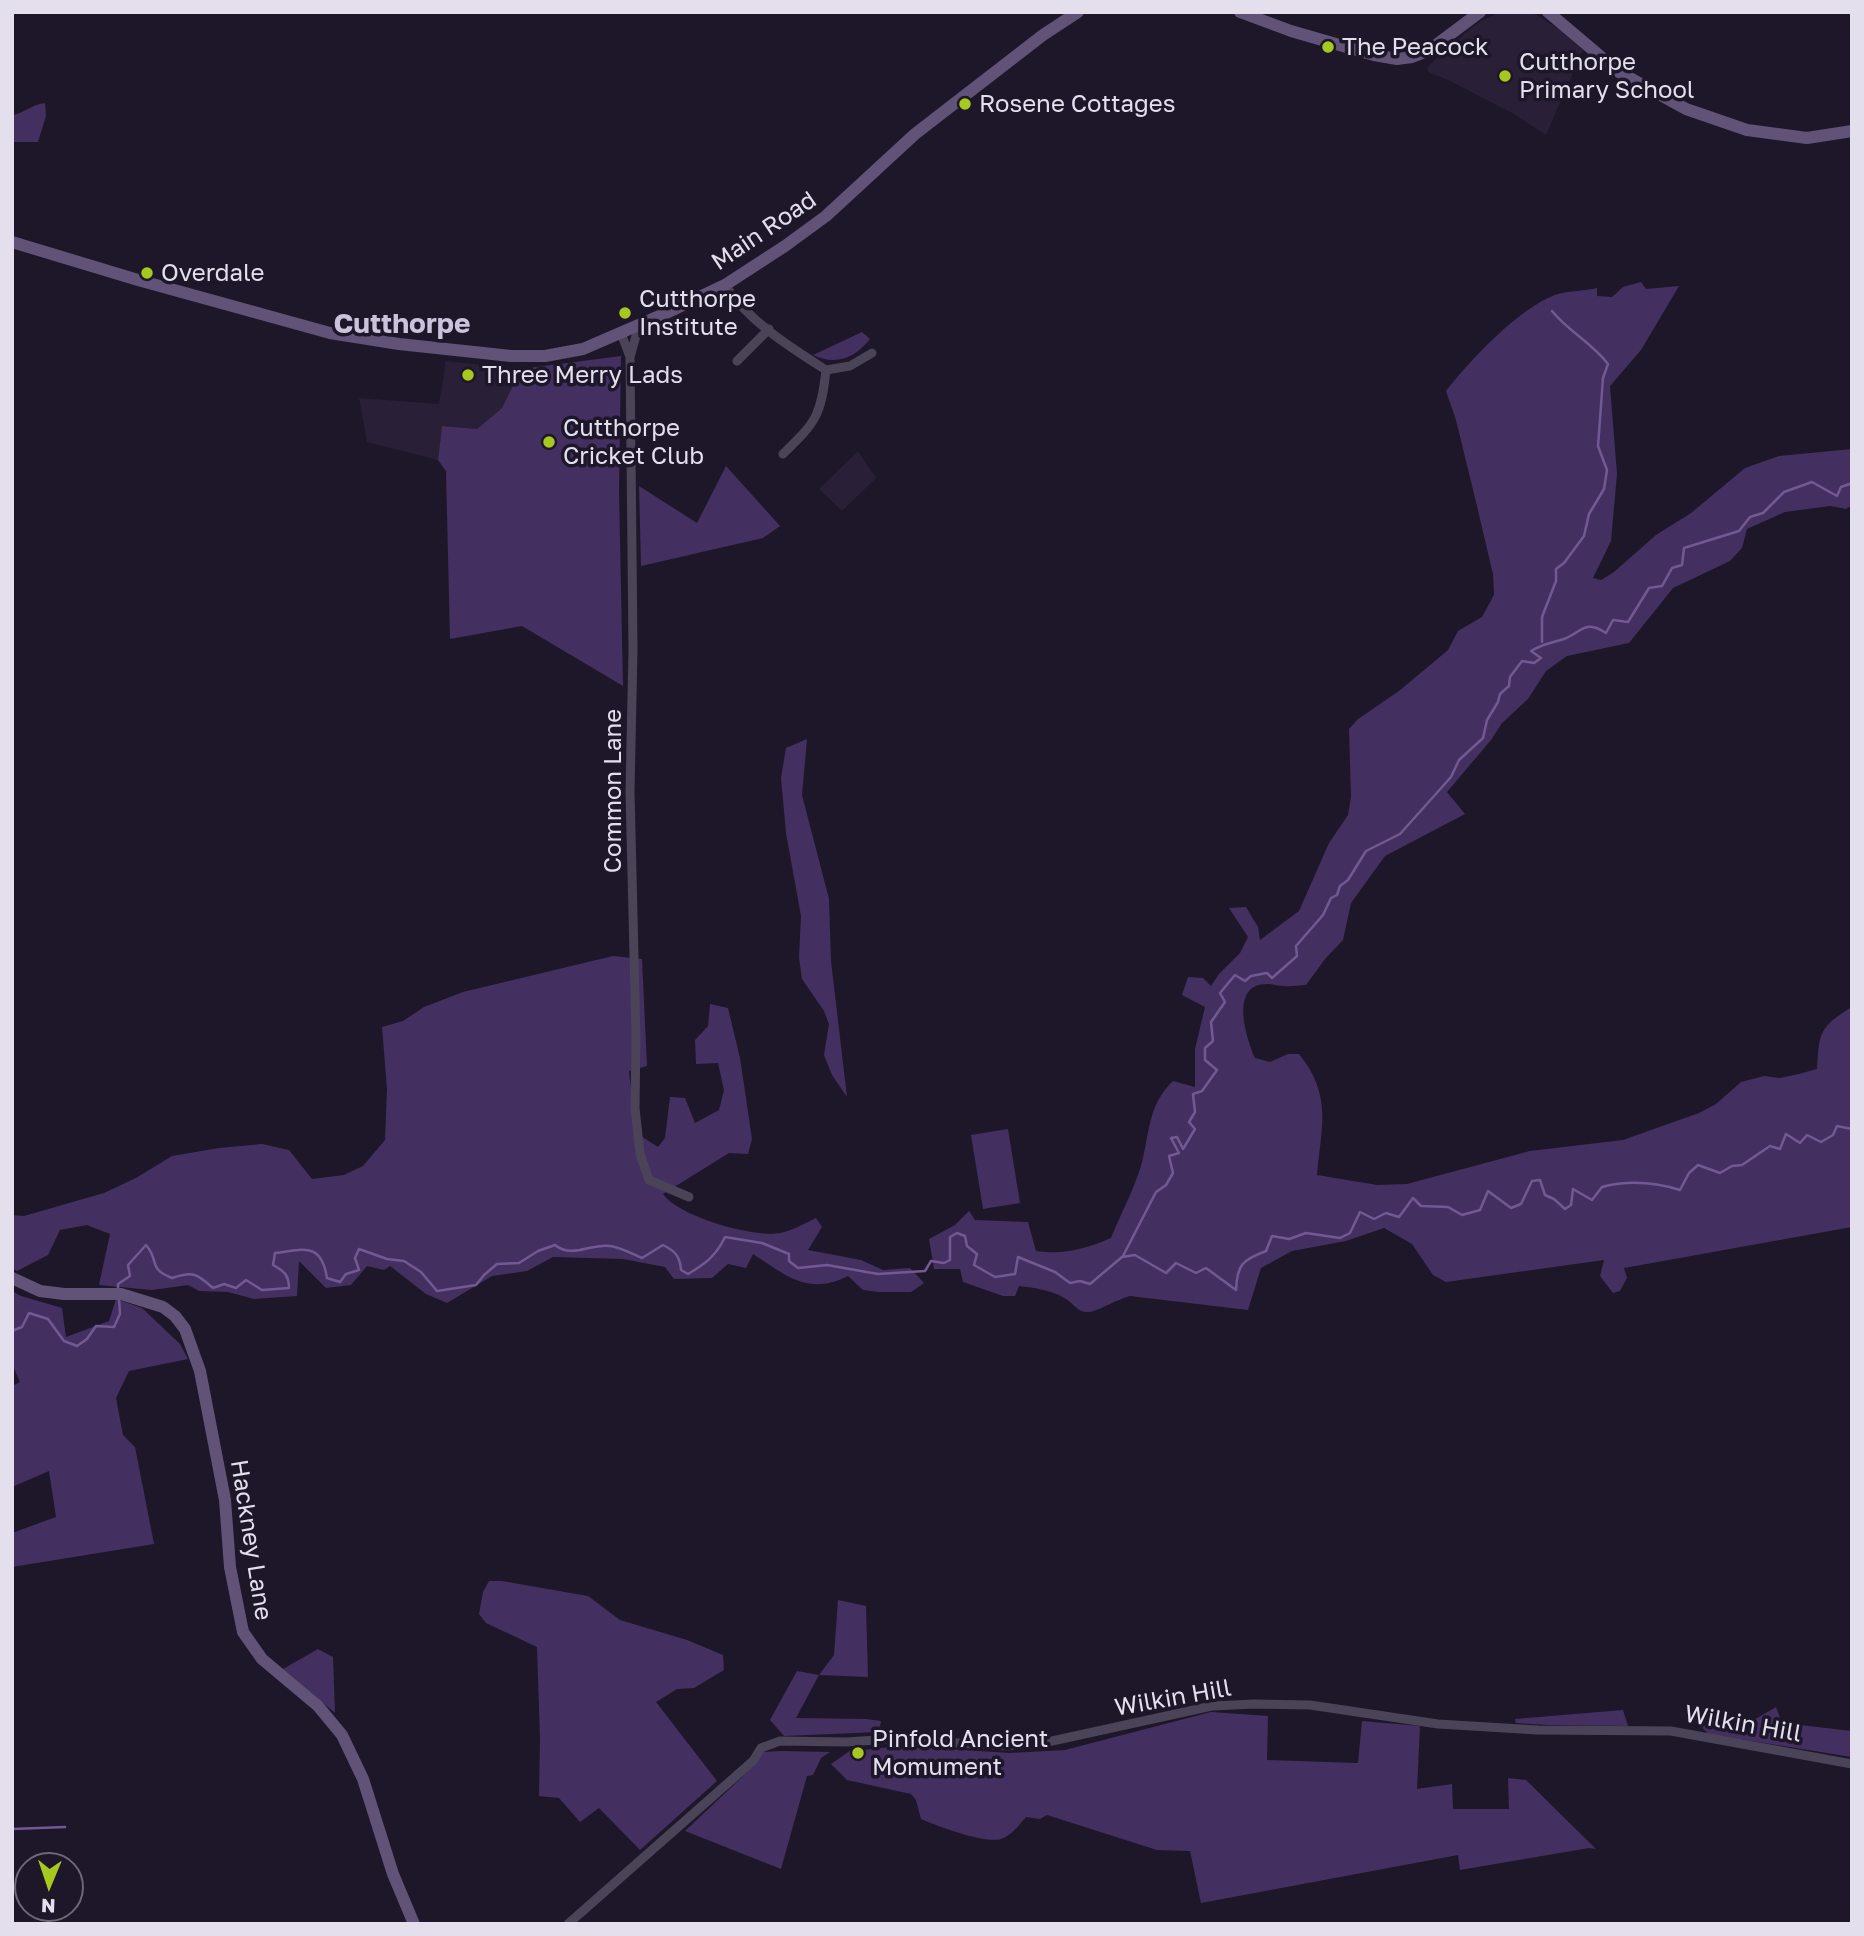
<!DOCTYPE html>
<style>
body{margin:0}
#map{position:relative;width:1864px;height:1936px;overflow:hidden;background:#1e1729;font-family:"Golos Text",sans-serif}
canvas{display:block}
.frame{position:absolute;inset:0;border:14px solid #e3dfec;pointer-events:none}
.north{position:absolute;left:14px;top:1852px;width:70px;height:70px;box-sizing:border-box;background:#1e1729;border:2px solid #6d6777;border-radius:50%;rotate:182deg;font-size:19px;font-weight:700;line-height:28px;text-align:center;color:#e3dfec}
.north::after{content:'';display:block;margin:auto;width:24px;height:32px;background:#a7c81f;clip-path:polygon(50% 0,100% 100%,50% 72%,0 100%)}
</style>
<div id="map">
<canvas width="1864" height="1936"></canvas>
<div class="frame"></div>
<div class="north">N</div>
</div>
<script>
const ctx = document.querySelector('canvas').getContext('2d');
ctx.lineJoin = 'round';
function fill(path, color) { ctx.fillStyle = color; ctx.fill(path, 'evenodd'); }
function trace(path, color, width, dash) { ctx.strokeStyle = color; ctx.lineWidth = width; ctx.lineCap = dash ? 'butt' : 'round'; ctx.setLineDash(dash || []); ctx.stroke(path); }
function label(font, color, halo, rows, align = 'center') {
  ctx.font = font + ' "Golos Text",sans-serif'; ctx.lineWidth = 7; ctx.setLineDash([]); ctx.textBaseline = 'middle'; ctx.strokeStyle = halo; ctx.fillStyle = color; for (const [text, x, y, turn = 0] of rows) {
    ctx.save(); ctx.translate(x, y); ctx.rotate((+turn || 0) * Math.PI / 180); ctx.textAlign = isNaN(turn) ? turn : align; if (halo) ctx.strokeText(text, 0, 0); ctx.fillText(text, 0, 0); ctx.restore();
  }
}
fill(new Path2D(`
 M1501,12H1527L1537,15L1563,32L1583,50L1546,135L1512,113L1448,80L1428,72V66L1465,33L1481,21Z
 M446,361L521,369L502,408L477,429L442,426L438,460L367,442L359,398L439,404Z
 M858,451L876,478L842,511L819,489Z`), '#291f37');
fill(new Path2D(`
 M45,103L46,116L38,142H12V115C23,114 30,105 45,103Z
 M1641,282L1646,289L1679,286L1641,350L1610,386L1617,474L1611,541L1593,578L1601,580L1614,572L1656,535L1691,513L1745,468L1779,456L1852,449V505L1846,509L1830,506L1785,512L1747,529L1742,548L1730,561L1673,588L1629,643L1567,656L1546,671L1528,699L1502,723L1491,740L1447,792L1465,814L1385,856L1351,903L1343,940L1325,959L1306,985C1299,985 1291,987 1284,986C1278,986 1273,984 1267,984C1229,984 1246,1037 1255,1058L1270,1062L1288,1054H1299C1333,1096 1321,1128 1317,1175L1377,1185L1407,1184L1530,1151L1623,1140L1699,1113L1716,1104L1741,1082L1764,1076L1780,1078L1799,1074L1817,1069C1819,1033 1819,1027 1852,1007V1227L1624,1268L1627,1278L1620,1291L1613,1293L1600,1276L1604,1260L1446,1282L1433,1275L1412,1244L1384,1228L1346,1241L1292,1251L1261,1268L1248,1310L1130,1296C1118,1299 1098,1311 1089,1312C1078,1313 1074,1304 1066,1299C1053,1290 1034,1288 1019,1286L1015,1296H1003L963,1282L960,1269H934L929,1239L955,1225L969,1211L975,1220L1028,1222L1036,1251C1063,1255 1086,1249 1111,1238C1121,1213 1135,1188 1142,1162C1150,1131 1148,1105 1173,1081L1195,1087V1049L1205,1007L1182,995L1188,977L1203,978L1211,986L1219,974L1240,953L1248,937L1229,908L1246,907L1258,927L1260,940L1299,911L1329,843L1348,815L1351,797L1349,729L1358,719L1399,691L1448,650L1458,631L1482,617L1494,595L1493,574L1476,502L1456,420L1446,391C1470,360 1518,309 1555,295C1565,291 1585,291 1597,288V296L1612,297L1623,287Z
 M862,332L870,339C855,358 836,366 813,355Z
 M621,356L619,492L623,686L522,626L450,639L446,471L438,460L442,426L477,429L502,408L521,369Z
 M726,466L780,526L763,538L641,566L639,486L697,523Z
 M807,739L802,795L829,899L831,961L847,1097L832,1075L824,1055L829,1024L824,1011L802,979L799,958L801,916L786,833L781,778L786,748Z
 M613,956L642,959L647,1066L629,1071L636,1133L658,1147L665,1138L670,1097L685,1098L695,1123L719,1110L724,1090L718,1063L696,1064L695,1040L708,1026L710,1004L728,1008L740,1058L752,1139L748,1154L729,1153L663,1194C678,1216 753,1238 780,1233C792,1231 805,1223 816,1218L822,1227L808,1250L861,1260L883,1270L910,1268L924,1283L911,1292H879L863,1290L848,1276C808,1296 787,1276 753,1254L746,1268L728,1264L712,1278L674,1279L665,1267L623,1259L553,1257L527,1271L492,1276L447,1303L426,1294L390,1266L384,1270L367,1266L351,1285L326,1288L299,1261L297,1296L254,1299L228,1292L199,1291L188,1285L152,1290L99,1285L110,1234L87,1225L60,1230L48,1255L17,1271L12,1268V1215L24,1216L104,1193L136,1178L172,1156L219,1148L262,1144L289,1150L312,1179L344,1175L363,1166L385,1140L387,1089L382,1027L403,1021L424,1007L463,992Z
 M1008,1129L1020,1203L983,1209L971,1135Z
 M12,1291L21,1296L62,1308L66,1337L109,1321L116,1299L142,1308L180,1344L188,1359L129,1371L116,1398L123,1435L135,1447L154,1544L12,1567V1533L56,1517L49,1471L12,1487V1386L20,1382L12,1364Z
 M489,1581H502L588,1596L620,1620L687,1640L723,1655L724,1670L694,1688L677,1689L656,1702L717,1781L640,1850L599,1808L580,1822L559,1798L539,1796L540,1739L537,1647L486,1623L479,1614L483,1592Z
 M838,1600L866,1606L868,1677L819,1675L796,1718L866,1719L881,1721L879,1732L784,1736L770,1720L797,1671L819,1675L834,1655Z
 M318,1649L333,1657L335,1713L283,1669Z
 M1776,1707L1782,1723L1852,1731V1757L1708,1734L1701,1726L1752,1721Z
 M1623,1710L1628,1726L1547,1725L1516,1723L1515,1719Z
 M1211,1712L1268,1716L1267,1760L1358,1763L1362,1721L1420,1726L1417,1789L1452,1784L1453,1809H1509L1508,1778L1526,1780L1596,1849L1589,1848L1460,1870L1458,1855L1201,1903L1190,1851L1157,1850L1047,1815L1040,1819L1026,1817C1019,1825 1012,1835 1001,1839C985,1844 937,1826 921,1819L916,1800L911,1794L847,1780L831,1764L851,1750L853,1759H862L864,1750L899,1746L1010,1753L1065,1750Z
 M782,1751L830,1752L821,1758L813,1775L807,1776L781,1869L685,1831L756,1764L762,1752Z`), '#442f61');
trace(new Path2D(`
 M1542,642V617L1556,581V569L1564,563L1584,536L1589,514L1604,489L1607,470L1598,446L1603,378L1608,364C1592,343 1568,331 1552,311
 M1123,1256L1156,1192L1166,1185L1173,1173L1169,1156L1179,1153L1171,1138L1177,1137L1183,1149L1195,1129L1189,1122L1195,1112L1193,1094L1202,1091L1217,1070L1205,1060V1048L1213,1041L1211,1022L1225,1002L1220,993L1235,975L1245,981L1251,976L1267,973L1272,978L1297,956L1296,946L1323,915L1331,898L1337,895L1340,886L1348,880L1366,851L1400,834L1451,777L1459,760L1483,738L1487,720L1498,702L1500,694L1509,686L1510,677L1522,661L1534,663L1541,658L1531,651C1542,644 1552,643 1564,639C1582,632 1585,619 1606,633L1613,620L1628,622L1649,588L1662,586L1672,568L1682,565L1684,548L1739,531L1750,517L1763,513L1784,492L1812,482L1837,496L1841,487L1852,483
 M118,1291V1284L130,1276L128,1265L146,1245C160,1261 147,1268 172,1278C193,1271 196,1273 213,1288L224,1284L236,1288L246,1280L262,1290L289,1288C289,1275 284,1271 273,1265L275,1253C303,1250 321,1241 327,1278L340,1282L346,1274L359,1270L355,1258L359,1249L387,1259L404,1261L421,1272L437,1291L476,1285L484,1275L497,1264L519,1263L538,1251L555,1245C572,1259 591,1243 610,1246C620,1247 632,1254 642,1258L663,1245C675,1251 680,1256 681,1270L688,1274C705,1264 716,1256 725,1237L762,1243L789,1254V1261L798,1268L827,1265L878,1274L925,1271L931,1261L944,1263L950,1260V1237L957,1233L965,1236L967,1246L977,1254L974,1265L995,1277L1015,1274L1018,1257L1055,1272L1070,1283L1080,1281L1090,1284L1122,1257L1135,1255L1166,1273L1176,1263L1196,1273L1206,1268L1236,1290C1237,1265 1242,1260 1266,1251L1272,1236L1289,1239L1306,1233L1340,1238L1350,1233L1360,1212L1374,1219L1386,1213L1399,1217L1413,1198L1421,1206L1448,1207L1462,1215L1480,1210L1488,1191L1511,1208L1521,1204L1532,1181L1540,1180L1545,1195L1554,1199L1565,1209L1571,1205L1573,1189L1592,1200L1602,1187C1629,1180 1654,1182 1680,1190L1689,1173L1698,1165L1720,1173L1732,1166L1742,1165L1770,1146L1780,1149L1786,1134L1800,1143L1807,1135L1821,1142L1833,1135L1837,1126L1852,1129
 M12,1331L22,1327L29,1313L48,1319L64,1341L77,1346L87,1339L96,1326L114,1327L120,1314L119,1298
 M12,1829L65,1827`), '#735992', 2.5);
trace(new Path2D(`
 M725,285C748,321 790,347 826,370L850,366L872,353
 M621,333L630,357L633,650L630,791L636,1038L635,1108L640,1154L649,1180L689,1197
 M630,357L639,325
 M737,361L769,329
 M783,454C816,422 821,416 826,370
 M568,1924L753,1761L761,1748L780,1741L846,1742L892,1739L1007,1746L1043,1743L1212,1706L1254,1704L1310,1705L1438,1724L1538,1730L1671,1731L1852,1764`), '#4b4358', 9);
trace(new Path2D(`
 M1240,12L1291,31L1374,55L1397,59L1412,57L1428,51L1480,12
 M1548,12L1619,72L1686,109L1747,130L1807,138L1852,131
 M12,242L138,280L330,333L399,344L511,356H545L583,349L664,314L725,285L785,246L826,216L915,134L1043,35L1078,12
 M12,1278L40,1291L64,1294H121L163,1307L175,1316L185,1329L200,1371L225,1500L230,1567L243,1632L262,1659L318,1706L342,1735L363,1779L393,1874L414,1924`), '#615378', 12);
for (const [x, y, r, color] of [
 [1328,47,7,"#a7c81f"],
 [1505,76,7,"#a7c81f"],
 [965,104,7,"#a7c81f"],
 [147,273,7,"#a7c81f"],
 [625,313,7,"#a7c81f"],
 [468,375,7,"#a7c81f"],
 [549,442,7,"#a7c81f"],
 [858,1753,7,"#a7c81f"]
]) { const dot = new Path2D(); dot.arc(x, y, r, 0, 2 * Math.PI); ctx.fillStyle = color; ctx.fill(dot); trace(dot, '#1e1729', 2.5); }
label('24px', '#e3dfec', '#1e1729', [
 ["The Peacock",1342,47],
 ["Cutthorpe",1519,62],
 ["Primary School",1519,90],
 ["Rosene Cottages",979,104],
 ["Overdale",161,273],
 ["Cutthorpe",639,299],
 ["Institute",639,327],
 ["Three Merry Lads",482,375],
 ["Cutthorpe",563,428],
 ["Cricket Club",563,456],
 ["Pinfold Ancient",872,1739],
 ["Momument",872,1767]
], 'left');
label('24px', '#e3dfec', '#1e1729', [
 ["Main Road",764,231,-34],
 ["Common Lane",613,791,-90],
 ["Hackney Lane",251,1540,81],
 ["Wilkin Hill",1173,1698,-10],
 ["Wilkin Hill",1743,1724,10]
]);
label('bold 28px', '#cbc2dc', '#1e1729', [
 ["Cutthorpe",402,324]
]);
</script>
